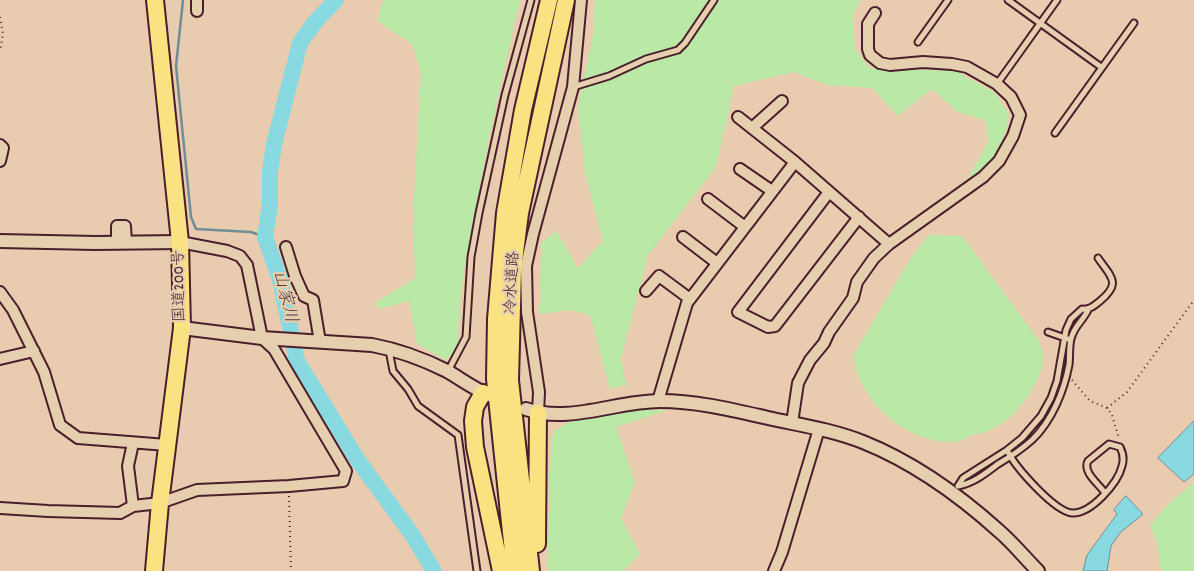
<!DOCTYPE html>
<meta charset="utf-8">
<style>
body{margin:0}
canvas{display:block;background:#e9cbaf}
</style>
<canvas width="1194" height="571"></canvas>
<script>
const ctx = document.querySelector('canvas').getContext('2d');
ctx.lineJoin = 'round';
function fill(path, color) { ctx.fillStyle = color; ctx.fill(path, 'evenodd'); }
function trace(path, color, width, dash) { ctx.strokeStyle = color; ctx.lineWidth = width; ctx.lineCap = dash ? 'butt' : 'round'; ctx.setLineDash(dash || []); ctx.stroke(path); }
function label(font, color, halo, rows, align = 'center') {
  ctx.font = font + ' Dekko,"Klee One",sans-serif'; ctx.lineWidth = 4.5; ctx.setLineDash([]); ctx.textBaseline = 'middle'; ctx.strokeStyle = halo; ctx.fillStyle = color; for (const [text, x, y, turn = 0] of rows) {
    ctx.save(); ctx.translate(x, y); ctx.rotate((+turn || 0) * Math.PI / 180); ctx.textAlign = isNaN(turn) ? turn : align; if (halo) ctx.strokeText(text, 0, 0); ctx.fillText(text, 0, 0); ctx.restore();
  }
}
fill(new Path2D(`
 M383,0H520C503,74 486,148 473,223C465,264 456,307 459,348L446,360L417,344L409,301L379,309L375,303L415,278L413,214L421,73L412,44L377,21Z
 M595,0H861L853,14L855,49L870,68L955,71L993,91L1009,114L1005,134L993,158L964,186L989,140L985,120L957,112L932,89L898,116L872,88L827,85L794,72L734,86L716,167L648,255L621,358L626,385L610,389L590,315L570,310L540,314L541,243L556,231L578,268L603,241L585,174L578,107L593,34Z
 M929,235L962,236L1039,341C1042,348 1044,357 1043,364C1037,387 1017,416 996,427C988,432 979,433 970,436C966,438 961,441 956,442C917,444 878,417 861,382C857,375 855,365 853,356L910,259Z
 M617,409L668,410L616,427L635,482L621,518L640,554L623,571H547L551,445L554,431L574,419Z
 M1194,482V571H1161L1157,543L1150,525L1168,504Z`), '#bae8a6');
const water = new Path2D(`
 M1194,421V474L1184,482L1158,458Z
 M1126,496L1143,514L1120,533L1111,546L1107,571H1083L1087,555L1117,514L1114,510Z`);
fill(water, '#88dae0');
trace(water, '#6f8f98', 1);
trace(new Path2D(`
 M183,0L176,66L191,217L196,229L251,232L265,237`), '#6f8f98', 2.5);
trace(new Path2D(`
 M336,0L315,22L300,43L274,144L270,172V204L265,237L280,280L297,361L357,459L413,536L434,571`), '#88dae0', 16);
const service = new Path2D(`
 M1008,0L1101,67
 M918,42L948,0
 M997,84L1057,0
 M573,87L609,76L646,59L678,50L685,43L714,0
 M1055,133L1134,23
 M1048,332L1068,339
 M389,350L393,371L408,389L418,406L458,435L477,571
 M448,371L466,337L471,257L479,213L505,95L531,0
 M1007,450C1015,467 1054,511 1072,513C1091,514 1118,483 1122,466C1124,460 1123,453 1120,447L1109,444L1088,461C1082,472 1099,484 1105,493
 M958,486L963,478L1007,450L1022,438L1041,416L1051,398L1057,381L1066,330L1071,319L1082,309C1089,310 1094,306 1100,301C1122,283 1111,277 1098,258
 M958,486C974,483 986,473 998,464C1010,457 1022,449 1032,440C1052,421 1064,391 1069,365C1070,357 1069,347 1071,339C1074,326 1083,321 1088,310`);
const minor = new Path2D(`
 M197,0V11
 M738,117L795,162L889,244
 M752,128L782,101
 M0,145L3,148L0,161
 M740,169L772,191
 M829,192L738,312L768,327L775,326L859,217
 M708,199L745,227
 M683,237L717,263
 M117,243V226H125L126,243
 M286,247L295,276L304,296L313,300L320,342
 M646,291L659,276L690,299
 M0,292L13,310L44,372L60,425L78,438L167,445
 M0,359L34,351
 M658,401L687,303L795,162
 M538,413L539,392L527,312L526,266L533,234L573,87L581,0
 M792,423L798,383L810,360L824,343L829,332L853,298L857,282L874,258L889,244L983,177L999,161L1013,136L1020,115L1011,97L997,84L967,67L952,64L923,62L890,65L880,63L870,55L868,49V24L875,13
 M133,443L128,466L133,506
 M0,508L48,511L120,513L133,506L160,503L197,490L289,486L343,481L346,471L274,349L262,338L247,265L240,256L227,251L180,242
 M774,571L782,552L819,429`);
const tertiary = new Path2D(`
 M0,241L95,243L180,242
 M182,328L262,338L372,345C399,350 423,359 447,371C461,379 474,389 489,395
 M526,409C569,424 616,401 660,401C697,401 733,410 768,418C800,425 833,430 863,442C913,462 959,495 999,531C1013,543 1025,558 1038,571`);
const trunk = new Path2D(`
 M483,393L475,407L473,421L475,447L501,571
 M537,544L538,413
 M154,571L160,503L182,328L180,242L155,0
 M515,571L495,379L496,319L505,213L523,110L549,0
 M531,571L510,380L513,269L520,213L566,0`);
trace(service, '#4a1f2b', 9);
trace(minor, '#4a1f2b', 14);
trace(tertiary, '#4a1f2b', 16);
trace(trunk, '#4a1f2b', 20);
trace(new Path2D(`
 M0,17L3,34L0,51
 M1072,380L1090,401L1107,408L1112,415L1119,439
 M1107,408L1127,392L1194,300
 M289,496L291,571`), '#4a1f2b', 2, [1, 4]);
trace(service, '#e6cfaf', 5);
trace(minor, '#e6cfaf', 10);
trace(tertiary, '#e6cfaf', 12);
trace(trunk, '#fae181', 16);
label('16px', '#4a1f2b', '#e6cfaf', [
 ["冷水道路",514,283,-87],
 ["国道200号",181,286,-91]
]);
label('italic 18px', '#533b46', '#e6cfaf', [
 ["山家川",283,297,76]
]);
</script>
